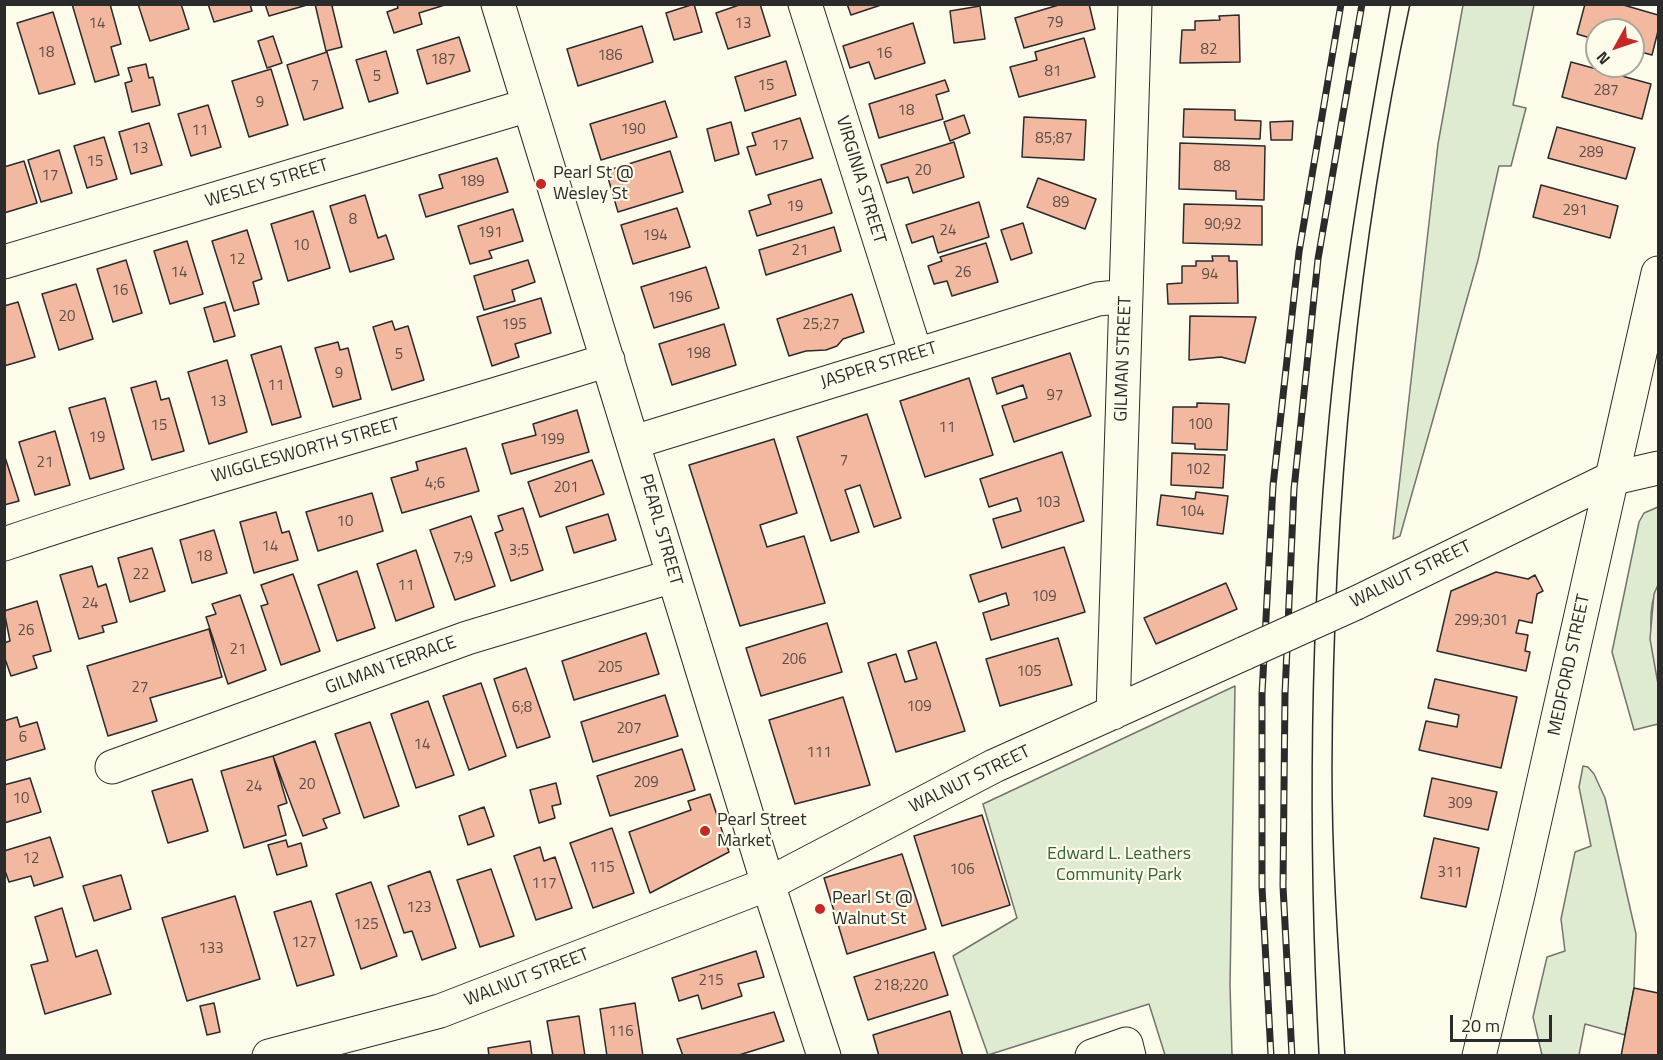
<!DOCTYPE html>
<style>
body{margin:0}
#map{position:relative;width:1663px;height:1060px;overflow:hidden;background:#fdfbea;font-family:"Titillium Web",sans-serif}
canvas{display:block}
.frame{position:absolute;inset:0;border:6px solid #2b2b2b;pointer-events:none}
.north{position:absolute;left:1585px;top:18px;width:60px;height:60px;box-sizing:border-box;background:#fdfbea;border:2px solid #a9a89e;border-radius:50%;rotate:230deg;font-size:16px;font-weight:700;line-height:24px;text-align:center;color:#2b2b2b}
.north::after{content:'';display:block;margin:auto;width:21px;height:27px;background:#c62828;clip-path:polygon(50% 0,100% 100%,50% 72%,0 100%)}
.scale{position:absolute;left:1450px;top:1015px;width:102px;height:27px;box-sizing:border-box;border:3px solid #2b2b2b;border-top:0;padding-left:8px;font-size:18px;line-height:21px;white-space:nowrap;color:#2b2b2b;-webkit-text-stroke:4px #fdfbea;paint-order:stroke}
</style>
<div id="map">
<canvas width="1663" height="1060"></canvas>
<div class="frame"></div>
<div class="north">N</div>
<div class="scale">20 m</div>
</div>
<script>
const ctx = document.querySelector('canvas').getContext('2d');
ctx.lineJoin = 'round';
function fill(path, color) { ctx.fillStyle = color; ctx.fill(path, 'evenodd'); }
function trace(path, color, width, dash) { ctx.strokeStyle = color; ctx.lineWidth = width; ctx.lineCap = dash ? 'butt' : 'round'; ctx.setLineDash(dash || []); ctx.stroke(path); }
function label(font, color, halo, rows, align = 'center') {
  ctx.font = font + ' "Titillium Web",sans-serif'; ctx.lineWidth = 4.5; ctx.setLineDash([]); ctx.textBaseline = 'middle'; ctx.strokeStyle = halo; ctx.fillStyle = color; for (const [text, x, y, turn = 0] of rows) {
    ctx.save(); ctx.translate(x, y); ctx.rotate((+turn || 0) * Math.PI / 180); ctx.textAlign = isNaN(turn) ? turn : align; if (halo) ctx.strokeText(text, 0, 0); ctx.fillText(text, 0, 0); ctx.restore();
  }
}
const green = new Path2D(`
 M1463,5H1534L1513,105L1526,108L1511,166H1499L1478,260L1400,536L1393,539L1438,144Z
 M1658,507V585C1644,615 1654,651 1658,682C1660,696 1658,710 1658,724L1634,730L1612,652L1639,522L1644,513Z
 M1235,686L1230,985L1232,1055H1165L1149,1004L988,1055L953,956L1017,918L983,804Z
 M1583,766L1588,767L1594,774L1605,798L1636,934L1634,988L1625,1035L1585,1024L1579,1055H1542L1533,1017L1547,957L1565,951L1561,919L1575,852L1591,846L1579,787Z`);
fill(green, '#deebd1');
trace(green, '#74746e', 1.5);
const parking = new Path2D(`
 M1658,585V684L1650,639L1654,594Z`);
fill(parking, '#eceadb');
trace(parking, '#74746e', 1.5);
const building = new Path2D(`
 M72,4H110L121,44L111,47L119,75L95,82Z
 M138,4H181L189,29L150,41Z
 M208,4H250L252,11L214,22Z
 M265,4H307V5L269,16Z
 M315,4H337L332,6L342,47L326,51Z
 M397,4H448L419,13L422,24L394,33L387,12L398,8Z
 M694,4L702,32L674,40L666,13Z
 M742,4H760L770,36L728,49L716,13Z
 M847,4H884L851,15Z
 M1062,4H1089L1095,29L1024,48L1015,18Z
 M1585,4H1620L1658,15V31L1652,55L1633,50V30H1597V40L1577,34Z
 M980,6L985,39L954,43L950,11Z
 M53,12L75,84L39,94L17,23Z
 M1239,15L1240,62L1180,63L1182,30H1195V21L1220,20L1219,16Z
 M913,23L925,63L875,79L869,62L850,68L843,46Z
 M642,26L653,62L578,86L567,49Z
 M273,36L282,63L267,68L258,41Z
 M459,37L470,71L427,84L417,50Z
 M1084,38L1095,77L1019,97L1010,67L1037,60L1035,52Z
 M386,51L398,93L369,102L356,60Z
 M327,52L343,108L304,120L287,65Z
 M786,61L796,95L745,111L735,77Z
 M1571,62L1651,84L1642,119L1562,97Z
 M146,64L149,78L153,77L160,105L132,112L125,83L132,81L128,68Z
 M271,69L288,125L249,137L232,81Z
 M945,80L949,91L936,95L943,119L879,138L869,104Z
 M665,101L677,137L601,160L590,124Z
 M208,105L221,147L191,156L178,114Z
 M1184,109L1235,110V120L1261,121L1260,139L1183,137Z
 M964,115L970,133L950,141L944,122Z
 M1024,117L1086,120L1084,160L1022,157Z
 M800,118L813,158L756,175L747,147L756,145L752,133Z
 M1293,121L1292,140H1271L1270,122Z
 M731,122L739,154L715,161L707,129Z
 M149,123L162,165L131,174L119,132Z
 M1557,127L1635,148L1626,179L1548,158Z
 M104,137L117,179L87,188L74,146Z
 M954,142L964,177L913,193L908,177L887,183L881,165Z
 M1180,143L1265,146L1264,200L1236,199V191L1179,189Z
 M59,150L72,193L41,202L28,160Z
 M670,151L683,192L618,212L606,171Z
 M497,158L508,192L426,217L419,195L443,188L439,175Z
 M24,161L37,203L4,213V167Z
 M1038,178L1096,199L1085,229L1027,207Z
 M821,179L832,213L757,236L749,211L771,204L768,195Z
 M1541,185L1618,206L1610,238L1533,217Z
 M365,195L378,238L386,235L394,259L350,272L330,206Z
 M979,202L989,237L938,253L933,236L912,243L906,225Z
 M1184,204L1262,206V245L1183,243Z
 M677,208L690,247L633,264L621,225Z
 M513,209L523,241L489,251L492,258L470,264L458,226Z
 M313,211L330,268L288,281L271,224Z
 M1023,223L1032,253L1011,260L1001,230Z
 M834,227L841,251L766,275L759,250Z
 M247,230L262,279L253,282L259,304L234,311L212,241Z
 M187,241L203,294L170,304L154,251Z
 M986,243L998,282L952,296L947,281L934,284L928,266L942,261L940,257Z
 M1212,256H1229V261H1237L1238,303L1168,304L1167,284L1182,283V266H1196V261H1213Z
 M126,260L142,313L113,322L97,269Z
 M528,260L535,282L512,290L515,301L484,310L474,276Z
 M706,267L719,308L654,328L641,287Z
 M76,284L93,339L59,350L42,294Z
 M852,294L864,332L843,339L837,346L826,350L806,351L789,356L777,319Z
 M541,298L551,333L515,344L519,357L492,366L477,317Z
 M18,302L35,357L4,366V306Z
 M225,302L235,336L214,342L204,308Z
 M1190,316L1256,317L1245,363L1221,357L1189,360Z
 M392,321L395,330L408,326L424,380L392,390L373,327Z
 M724,324L736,365L672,385L659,344Z
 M338,342L340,350L348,348L361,399L333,407L315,348Z
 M281,346L301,417L272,425L251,355Z
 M1070,353L1091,416L1014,442L1002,406L1027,398L1023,385L997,394L992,378Z
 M227,360L247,432L209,444L188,372Z
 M969,378L993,455L925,477L900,401Z
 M156,381L161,400L169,398L184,451L152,460L131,388Z
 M105,398L124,469L90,479L69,408Z
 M1197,403L1229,404L1227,450L1195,449V444L1172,443L1173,407H1197Z
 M577,410L589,452L511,474L502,444L536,435L533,424Z
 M867,414L901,518L874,527L860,485L845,490L859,532L831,541L797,437Z
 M55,431L70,485L35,495L19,442Z
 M774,439L797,513L760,525L767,547L804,536L825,603L740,626L689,465Z
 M466,448L479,491L402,513L391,478L418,470L416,462Z
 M1062,452L1084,521L1002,548L993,519L1021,511L1017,498L989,507L980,479Z
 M1172,453L1225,455L1223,488L1171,485Z
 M4,454L19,501L4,505Z
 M592,460L604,494L540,517L528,482Z
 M1196,492L1228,496L1223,534L1157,525L1161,495L1195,499Z
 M372,493L383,531L318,551L306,512Z
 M523,508L543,570L511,581L495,533L503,530L498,516Z
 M276,512L282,533L289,531L298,560L254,573L240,522Z
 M608,514L616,540L574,553L566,527Z
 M471,516L495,586L455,600L430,530Z
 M214,530L227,573L192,583L180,540Z
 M1064,547L1085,612L991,640L983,613L1009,605L1006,593L979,602L970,575Z
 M152,548L165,591L130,602L118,558Z
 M416,550L434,607L396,621L377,564Z
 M92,566L98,587L106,584L117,622L102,626L104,632L79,639L60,575Z
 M357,571L375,628L337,641L318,585Z
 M1496,572L1528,579L1535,575L1543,591L1537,594L1532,623L1519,620L1516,633L1528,635L1525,651L1530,652L1526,671L1437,651L1451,591Z
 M293,574L320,651L281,665L261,606L268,604L261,585Z
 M1226,583L1237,609L1156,644L1144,618Z
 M240,595L266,670L228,684L206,617L216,614L212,604Z
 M37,601L51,651L33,656L37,668L11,676L4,656V643L10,641L4,611Z
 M827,623L842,672L761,696L746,648Z
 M209,629L222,677L150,698L157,721L108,736L87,666Z
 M646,633L659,674L574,700L562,661Z
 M1058,638L1072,685L1000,706L986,659Z
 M936,642L965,731L896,752L868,663L896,654L905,682L917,679L908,651Z
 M526,668L550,737L517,748L494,679Z
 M1435,679L1517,697L1501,768L1419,750L1426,721L1457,727L1459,715L1428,708Z
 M481,683L506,756L469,770L443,696Z
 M665,695L678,736L593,762L581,722Z
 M843,697L870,785L795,804L769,720Z
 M428,701L454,775L416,788L391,714Z
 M17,717L20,727L37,722L45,749L4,761V721Z
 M370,722L399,806L364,818L335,734Z
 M315,741L340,813L323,819L327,828L303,836L273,756Z
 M682,749L695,790L610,816L597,776Z
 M273,756L287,803L278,806L286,835L244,848L221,771Z
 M30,778L41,812L4,823V785Z
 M1432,778L1497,792L1488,830L1424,816Z
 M192,779L208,831L168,843L152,791Z
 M556,783L561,804L552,806L555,818L539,823L530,790Z
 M710,794L729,852L650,893L629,832L691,810L688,801Z
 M484,807L494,836L468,845L459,816Z
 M982,815L1010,905L942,926L914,836Z
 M612,828L634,893L593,908L570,843Z
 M50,837L63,877L34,886L31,876L9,882L4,868V851Z
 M1434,838L1479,848L1466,907L1421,898Z
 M286,840L288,847L301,843L307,866L277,875L268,845Z
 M540,847L544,861L555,857L572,908L536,920L514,856Z
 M902,854L926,929L847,954L824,878Z
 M491,869L514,936L480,947L457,880Z
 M430,871L456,948L422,960L412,931L404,933L388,886Z
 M121,875L131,909L94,921L83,886Z
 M371,882L397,956L361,969L336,894Z
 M235,896L260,979L187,1001L162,918Z
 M311,901L334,975L297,986L274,912Z
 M62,908L76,957L97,950L111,994L45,1014L31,965L48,961L35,917Z
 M756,951L764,977L738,984L742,996L702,1009L698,995L679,1001L672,978Z
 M934,952L948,995L868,1020L854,977Z
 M1634,988L1658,993V1056H1621Z
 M214,1003L220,1032L207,1035L200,1006Z
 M635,1003L643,1056H607L600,1009Z
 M950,1011L963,1056H879L873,1035Z
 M774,1012L784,1041L736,1056H683L677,1039Z
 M579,1016L585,1056H553L547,1021Z
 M530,1041L532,1056H489L488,1048Z`);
fill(building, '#f2b8a0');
trace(building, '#2b2b2b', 1.5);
const minor = new Path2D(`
 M498,4L768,884L824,1056
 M805,4L916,355
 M4,262L529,105
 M634,442L1098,299L1126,296
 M4,544C204,477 407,423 608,360
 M1356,603L1610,479L1658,468
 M1113,713L1135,4
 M112,767L467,638L673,576
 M269,1056L440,1011L768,884L994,766L1245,653
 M1092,1056L1126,1044L1129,1056`);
const major = new Path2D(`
 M1479,1056L1518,895L1658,273`);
trace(minor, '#2b2b2b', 35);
trace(major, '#2b2b2b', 35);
trace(minor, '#fdfbea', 33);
trace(major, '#fdfbea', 33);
trace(new Path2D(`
 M1319,1056C1308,843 1309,631 1329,419C1342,280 1366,142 1391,4
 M1345,1056C1339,960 1332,865 1332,769C1333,513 1356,255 1410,4`), '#2b2b2b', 1.5);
const rail = new Path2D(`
 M1271,1056L1262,887V694L1273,486L1299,252L1341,4
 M1292,1056L1283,886L1285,694L1294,489L1318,259L1362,4`);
trace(rail, '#2b2b2b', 7);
trace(rail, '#fdfbea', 4.5, [14]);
const minorBridge = new Path2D(`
 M1245,653L1356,603`);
trace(minorBridge, '#2b2b2b', 35, []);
trace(minorBridge, '#fdfbea', 33);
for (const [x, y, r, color] of [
 [541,184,6,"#c62828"],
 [705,831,6,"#c62828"],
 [820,909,6,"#c62828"]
]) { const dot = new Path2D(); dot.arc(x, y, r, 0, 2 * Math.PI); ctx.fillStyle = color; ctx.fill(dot); trace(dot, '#fdfbea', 2); }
label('15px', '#5d4e48', null, [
 ["79",1055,23],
 ["14",97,24],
 ["13",743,24],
 ["82",1209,50],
 ["18",46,53],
 ["16",884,54],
 ["186",610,56],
 ["187",443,60],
 ["81",1053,72],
 ["5",377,77],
 ["7",315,86],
 ["15",766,86],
 ["287",1606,91],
 ["9",260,103],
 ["18",906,111],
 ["190",633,130],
 ["11",200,131],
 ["85;87",1054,139],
 ["17",780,146],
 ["13",140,149],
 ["289",1591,153],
 ["15",95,162],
 ["88",1222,167],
 ["20",923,171],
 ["17",50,176],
 ["189",472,182],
 ["89",1061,203],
 ["19",795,207],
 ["291",1575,211],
 ["8",353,220],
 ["90;92",1223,225],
 ["24",948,231],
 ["191",490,233],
 ["194",655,236],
 ["10",301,246],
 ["21",800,251],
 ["12",237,260],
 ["14",179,273],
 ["26",963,273],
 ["94",1210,275],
 ["16",120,291],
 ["196",680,298],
 ["20",67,317],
 ["195",514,325],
 ["25;27",821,325],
 ["198",698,354],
 ["5",399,355],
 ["9",339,374],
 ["11",276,386],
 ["97",1055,396],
 ["13",218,402],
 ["100",1200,425],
 ["15",159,426],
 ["11",947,428],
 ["19",97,438],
 ["199",552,440],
 ["7",844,461],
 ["21",45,463],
 ["102",1198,470],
 ["4;6",435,484],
 ["201",566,488],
 ["103",1048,503],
 ["104",1192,512],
 ["10",345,522],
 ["14",270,547],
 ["3;5",519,551],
 ["18",204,557],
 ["7;9",463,558],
 ["22",141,575],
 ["11",406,586],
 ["109",1044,597],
 ["24",90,604],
 ["299;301",1481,621],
 ["26",26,631],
 ["21",238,650],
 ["206",794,660],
 ["205",610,668],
 ["105",1029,672],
 ["27",140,688],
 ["109",919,707],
 ["6;8",522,708],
 ["207",629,729],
 ["6",23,738],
 ["14",422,745],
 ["111",819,753],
 ["209",646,783],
 ["20",307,785],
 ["24",254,787],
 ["10",21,799],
 ["309",1460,804],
 ["12",31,859],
 ["115",602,868],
 ["106",962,870],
 ["311",1450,873],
 ["117",544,884],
 ["123",419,908],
 ["125",366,925],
 ["127",304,943],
 ["133",211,949],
 ["215",711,981],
 ["218;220",901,986],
 ["116",621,1032]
]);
label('18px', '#2b2b2b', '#fdfbea', [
 ["Pearl St @",553,174],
 ["Wesley St",553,195],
 ["Pearl Street",717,821],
 ["Market",717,842],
 ["Pearl St @",832,899],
 ["Walnut St",832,920]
], 'left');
label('18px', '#2b2b2b', '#fdfbea', [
 ["VIRGINIA STREET",860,180,73],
 ["WESLEY STREET",267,184,-17],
 ["GILMAN STREET",1124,359,-88],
 ["JASPER STREET",879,366,-17],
 ["WIGGLESWORTH STREET",306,451,-16],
 ["PEARL STREET",660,530,74],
 ["WALNUT STREET",1411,575,-26],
 ["MEDFORD STREET",1570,665,-78],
 ["GILMAN TERRACE",391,666,-20],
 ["WALNUT STREET",970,780,-26],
 ["WALNUT STREET",527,978,-21]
]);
label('18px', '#34623c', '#fdfbea', [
 ["Edward L. Leathers",1119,855],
 ["Community Park",1119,876]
]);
</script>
